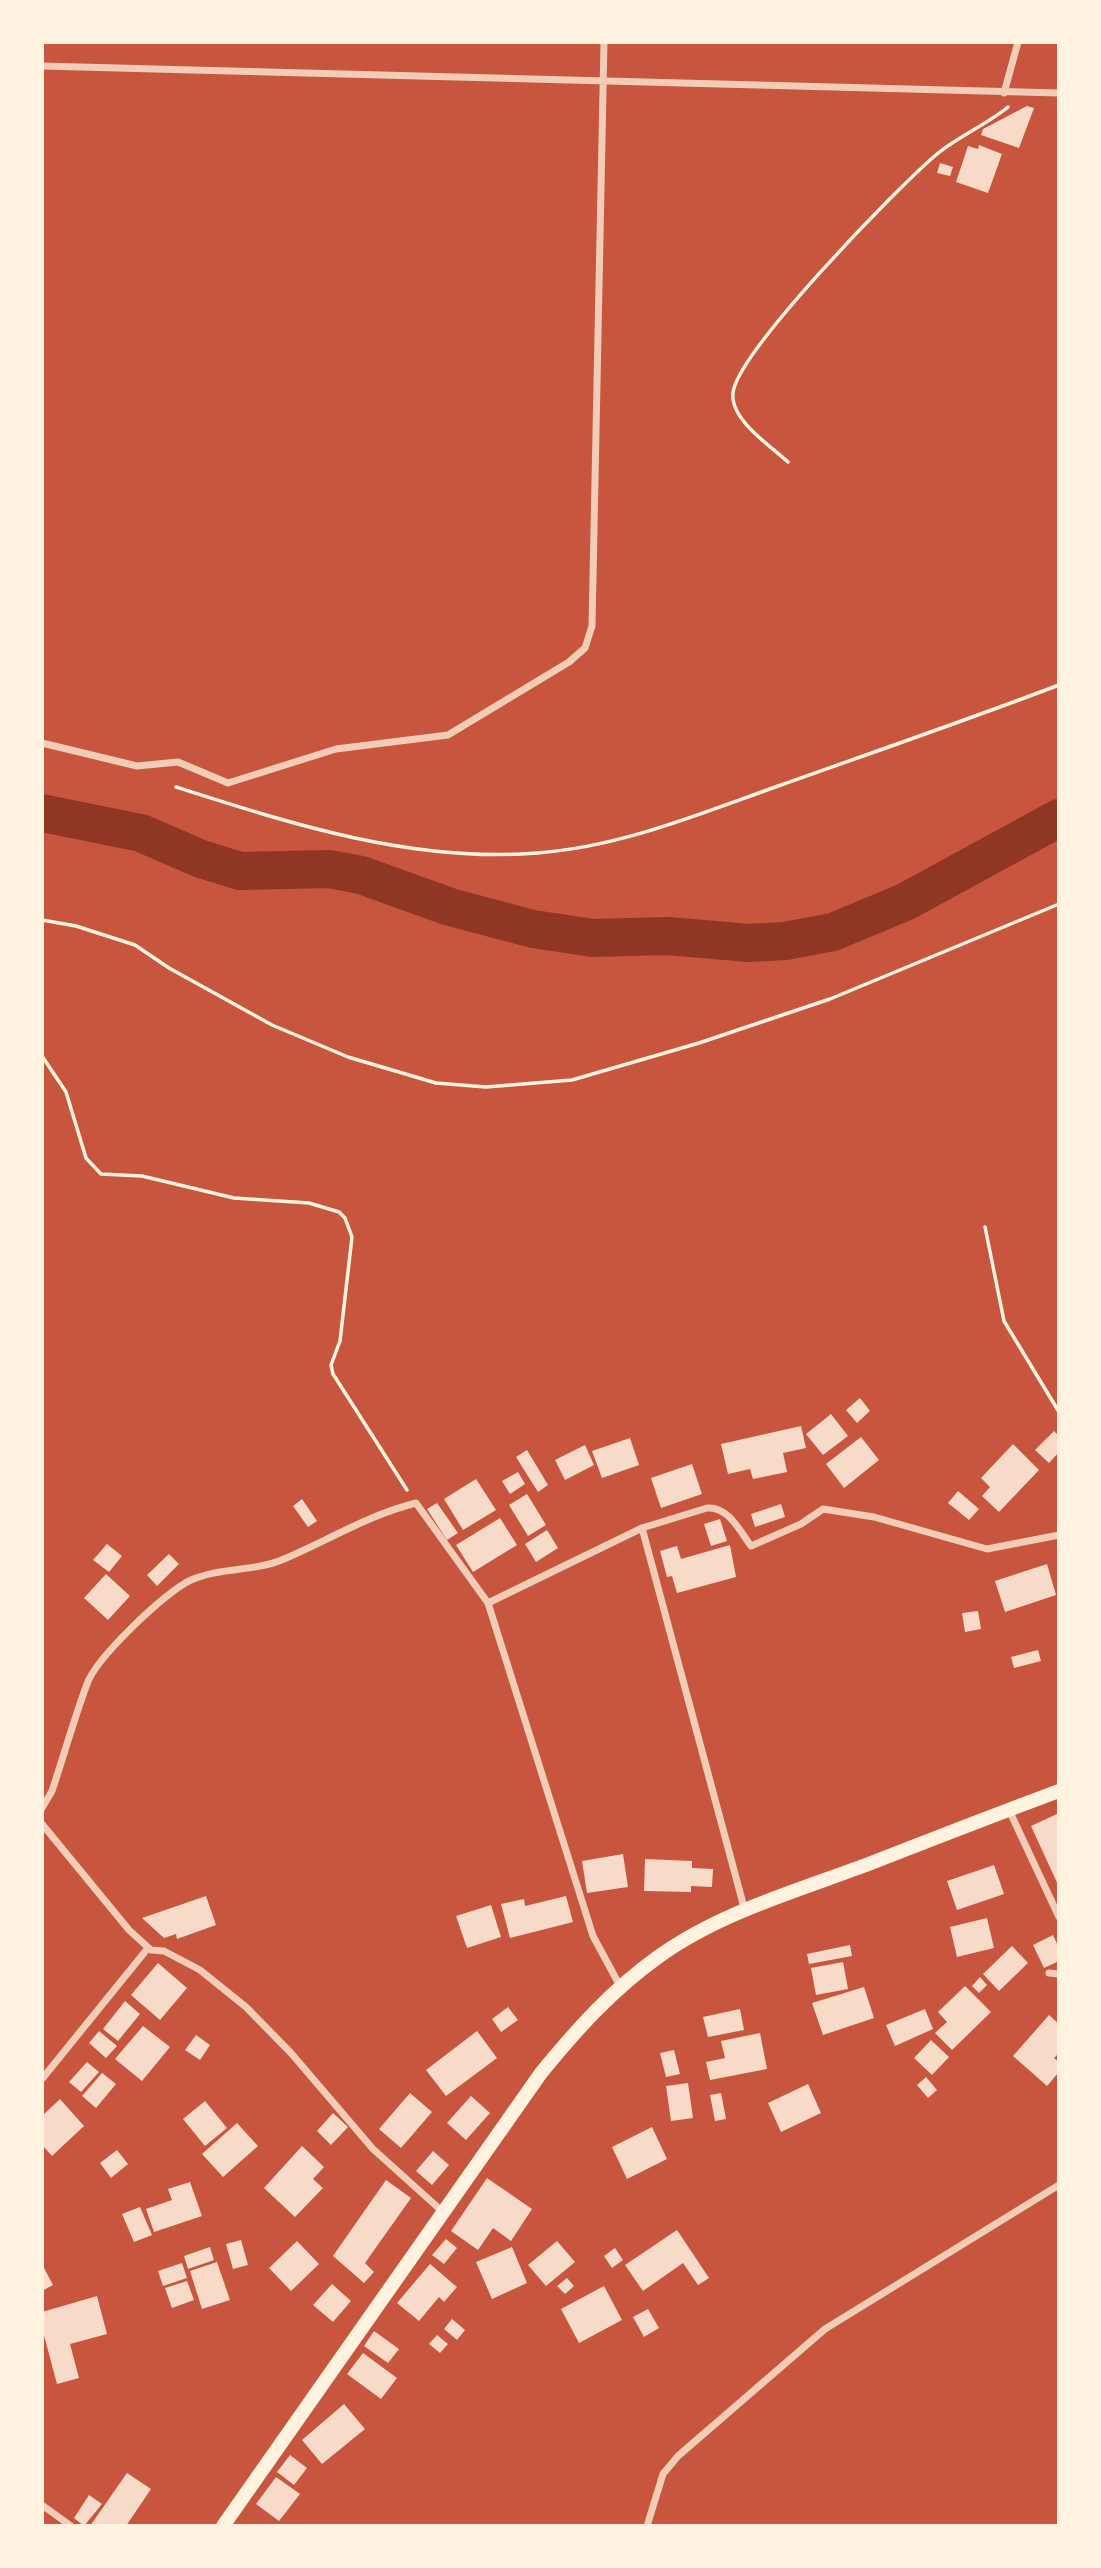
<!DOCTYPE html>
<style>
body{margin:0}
#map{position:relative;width:1101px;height:2568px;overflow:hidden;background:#c8553d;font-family:Helvetica,sans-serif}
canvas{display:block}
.frame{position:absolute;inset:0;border:44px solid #fff3e0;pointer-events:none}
</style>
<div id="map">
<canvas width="1101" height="2568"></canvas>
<div class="frame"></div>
</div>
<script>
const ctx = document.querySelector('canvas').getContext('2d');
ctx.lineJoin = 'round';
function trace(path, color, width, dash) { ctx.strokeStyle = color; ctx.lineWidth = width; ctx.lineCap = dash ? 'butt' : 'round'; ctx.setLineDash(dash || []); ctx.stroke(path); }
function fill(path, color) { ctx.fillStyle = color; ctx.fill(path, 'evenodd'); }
trace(new Path2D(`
 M42,813L141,833L201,859L240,871L329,869L361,875L450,907L533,929L593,938L668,936L749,943L785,941L833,932L905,902L1059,818`), '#8f3625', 38);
fill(new Path2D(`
 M1027,106L1034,108L1019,148L981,135L983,129Z
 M979,145L1002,154L988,193L956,182L968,146L978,149Z
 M940,163L953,167L950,176L937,173Z
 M860,1398L870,1411L857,1423L846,1410Z
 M831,1414L848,1436L823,1455L806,1434Z
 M801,1426L806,1448L783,1453L787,1472L753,1479L750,1469L728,1474L721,1444Z
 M1054,1431L1059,1436V1452L1049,1463L1035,1450Z
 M861,1437L879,1460L844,1488L826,1464Z
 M630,1438L639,1465L602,1478L592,1451Z
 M1013,1444L1039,1470L999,1512L982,1496L990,1487L981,1478Z
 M585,1445L594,1465L565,1480L555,1460Z
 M527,1450L548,1485L538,1492L516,1457Z
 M692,1464L702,1494L661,1508L651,1478Z
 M518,1472L525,1484L510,1494L502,1481Z
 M476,1479L496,1510L463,1530L444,1499Z
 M958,1491L979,1509L969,1520L948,1503Z
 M527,1494L546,1525L528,1536L509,1505Z
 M302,1499L317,1521L308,1527L293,1506Z
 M437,1503L458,1533L447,1540L427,1509Z
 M781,1504L785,1517L755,1527L751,1514Z
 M500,1518L517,1545L473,1572L456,1545Z
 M720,1519L727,1541L711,1546L704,1524Z
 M547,1530L558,1548L536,1562L525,1544Z
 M107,1544L122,1556L109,1572L93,1560Z
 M730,1545L736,1577L677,1593L672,1576L667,1577L660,1551L677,1546L681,1559Z
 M169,1554L179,1564L157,1586L147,1575Z
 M1047,1564L1056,1595L1005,1612L995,1581Z
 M106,1574L130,1596L108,1620L84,1598Z
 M978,1611L981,1629L965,1632L962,1613Z
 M1038,1650L1041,1661L1014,1668L1011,1657Z
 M1059,1813V1887L1031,1826Z
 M623,1854L628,1887L587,1893L582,1861Z
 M645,1859L692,1861V1868L713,1869L712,1887L691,1886V1892L644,1891Z
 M994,1865L1004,1894L957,1910L947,1881Z
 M206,1896L216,1925L177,1939L176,1934L164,1938L142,1918Z
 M566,1896L573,1922L510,1938L501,1904L524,1899L525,1906Z
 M491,1905L501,1937L467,1948L456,1916Z
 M987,1918L994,1948L957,1957L950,1927Z
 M1053,1935L1059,1948V1961L1044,1968L1033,1945Z
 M850,1945L852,1956L809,1964L807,1954Z
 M1012,1946L1028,1963L999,1991L983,1974Z
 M843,1962L848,1989L816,1995L811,1968Z
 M158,1963L187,1988L160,2020L131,1995Z
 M980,1977L987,1985L979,1993L972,1986Z
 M965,1986L991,2012L952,2050L935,2033L947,2022L938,2012Z
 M864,1987L874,2018L823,2035L812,2003Z
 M125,2001L140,2014L118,2041L103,2029Z
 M508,2007L518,2020L501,2032L492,2019Z
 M740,2009L744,2030L708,2037L703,2017Z
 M925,2009L933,2029L895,2046L886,2025Z
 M1049,2015L1059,2024V2053L1054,2058L1059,2062V2072L1047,2086L1013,2056Z
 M143,2026L170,2047L142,2081L115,2059Z
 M99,2031L117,2046L106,2058L89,2043Z
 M477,2031L497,2058L446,2096L426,2070Z
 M760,2033L767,2069L710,2080L706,2062L725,2058L721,2041Z
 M196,2035L210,2045L200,2060L185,2050Z
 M931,2040L949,2057L932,2075L914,2058Z
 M674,2050L680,2074L666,2077L660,2053Z
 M87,2062L99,2072L81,2092L69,2082Z
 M102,2073L116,2084L96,2108L82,2096Z
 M926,2077L937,2090L928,2098L917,2085Z
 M688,2083L693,2118L671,2121L666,2086Z
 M808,2084L821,2113L781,2132L768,2103Z
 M410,2093L432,2112L401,2148L379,2129Z
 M721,2093L726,2119L715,2121L710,2095Z
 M471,2096L490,2113L466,2140L447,2123Z
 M60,2099L84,2126L52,2156L42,2145V2116Z
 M205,2101L227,2128L205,2146L183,2119Z
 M333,2113L348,2127L331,2145L317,2131Z
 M237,2123L258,2146L223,2177L202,2154Z
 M652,2127L667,2159L627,2179L612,2147Z
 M302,2146L324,2167L313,2179L323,2188L295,2217L264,2188Z
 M117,2150L128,2164L111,2178L100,2163Z
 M433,2151L449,2165L432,2185L416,2171Z
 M487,2178L532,2209L511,2241L493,2228L478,2250L451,2231Z
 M386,2180L411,2198L365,2263L374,2272L364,2283L333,2256Z
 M190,2182L202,2216L154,2232L146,2209L172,2200L168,2189Z
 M140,2207L152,2235L134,2242L122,2214Z
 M677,2230L709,2278L698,2285L683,2263L643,2291L625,2265Z
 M446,2239L457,2248L444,2264L432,2255Z
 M241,2240L248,2265L233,2269L226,2244Z
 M297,2241L319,2264L291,2291L269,2268Z
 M557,2241L575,2262L546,2286L528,2265Z
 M210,2247L214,2260L188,2269L184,2256Z
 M512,2247L527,2283L492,2299L476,2262Z
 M615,2248L623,2260L612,2268L604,2256Z
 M217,2262L230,2300L202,2309L190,2271Z
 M182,2263L187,2278L163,2286L158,2271Z
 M42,2264L53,2285L42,2291Z
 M430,2264L457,2287L444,2302L439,2297L419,2321L397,2303Z
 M567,2278L574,2286L565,2294L557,2286Z
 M187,2281L194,2300L172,2308L165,2288Z
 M332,2284L351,2301L333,2322L313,2305Z
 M604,2286L622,2320L579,2343L561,2309Z
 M97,2296L107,2334L70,2344L79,2378L57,2384L42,2328V2312Z
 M648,2309L659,2328L644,2337L633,2317Z
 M452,2319L465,2330L457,2340L444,2329Z
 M374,2331L399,2349L388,2363L364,2346Z
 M437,2335L448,2344L440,2353L429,2344Z
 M363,2353L397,2378L381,2399L347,2374Z
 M344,2404L365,2429L322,2464L302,2440Z
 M290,2455L307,2468L294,2485L277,2472Z
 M127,2473L151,2489L126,2526H90Z
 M276,2477L300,2494L279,2521L256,2504Z
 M89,2495L102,2504L84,2526L74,2518Z`), '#f7dbc8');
trace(new Path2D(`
 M788,462C771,446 730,420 733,393C737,352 899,186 937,154C959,136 986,125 1008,107
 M176,787C292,824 413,863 537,853C621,847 702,813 781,785C874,752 967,720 1059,685
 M42,920L76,926L135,945L169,968L272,1025L348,1057L436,1083L486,1087L572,1080L699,1043L830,999L1059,904
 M42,1056L66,1092L86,1158L101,1174L142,1176L234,1198L309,1203L339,1212L345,1218L352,1237L340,1341L331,1365L333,1374L407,1490
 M985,1227L1004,1321L1059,1412`), '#fff3e0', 3.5);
trace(new Path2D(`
 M42,66L1059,93
 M1004,93L1018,42
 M42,743L137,766L178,762L228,783L336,749L448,735L569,662L585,648L592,626L604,42
 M642,1528L745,1911
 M488,1603L642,1528L707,1508C728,1506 740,1531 751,1546L801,1524L823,1509L874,1517L987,1549L1059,1535
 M42,1808L52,1791C64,1755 74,1719 87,1684C96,1658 166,1591 191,1580C220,1567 255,1572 284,1559C329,1540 368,1515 416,1503L488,1603L593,1936L620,1986
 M1009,1810L1059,1917
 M42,1824L129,1930L151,1950L164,1951L200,1970L246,2007L291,2053L373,2149L443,2212
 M1049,1973L1059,1974
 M42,2079L148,1948
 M42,2505L71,2526
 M647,2526L663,2474L678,2456L825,2329L1059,2185`), '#f1ccb7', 7);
trace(new Path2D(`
 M223,2526L541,2073C577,2029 612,1990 658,1957C719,1913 796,1891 866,1865C930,1840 994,1815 1059,1791`), '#fff3e0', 14);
</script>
